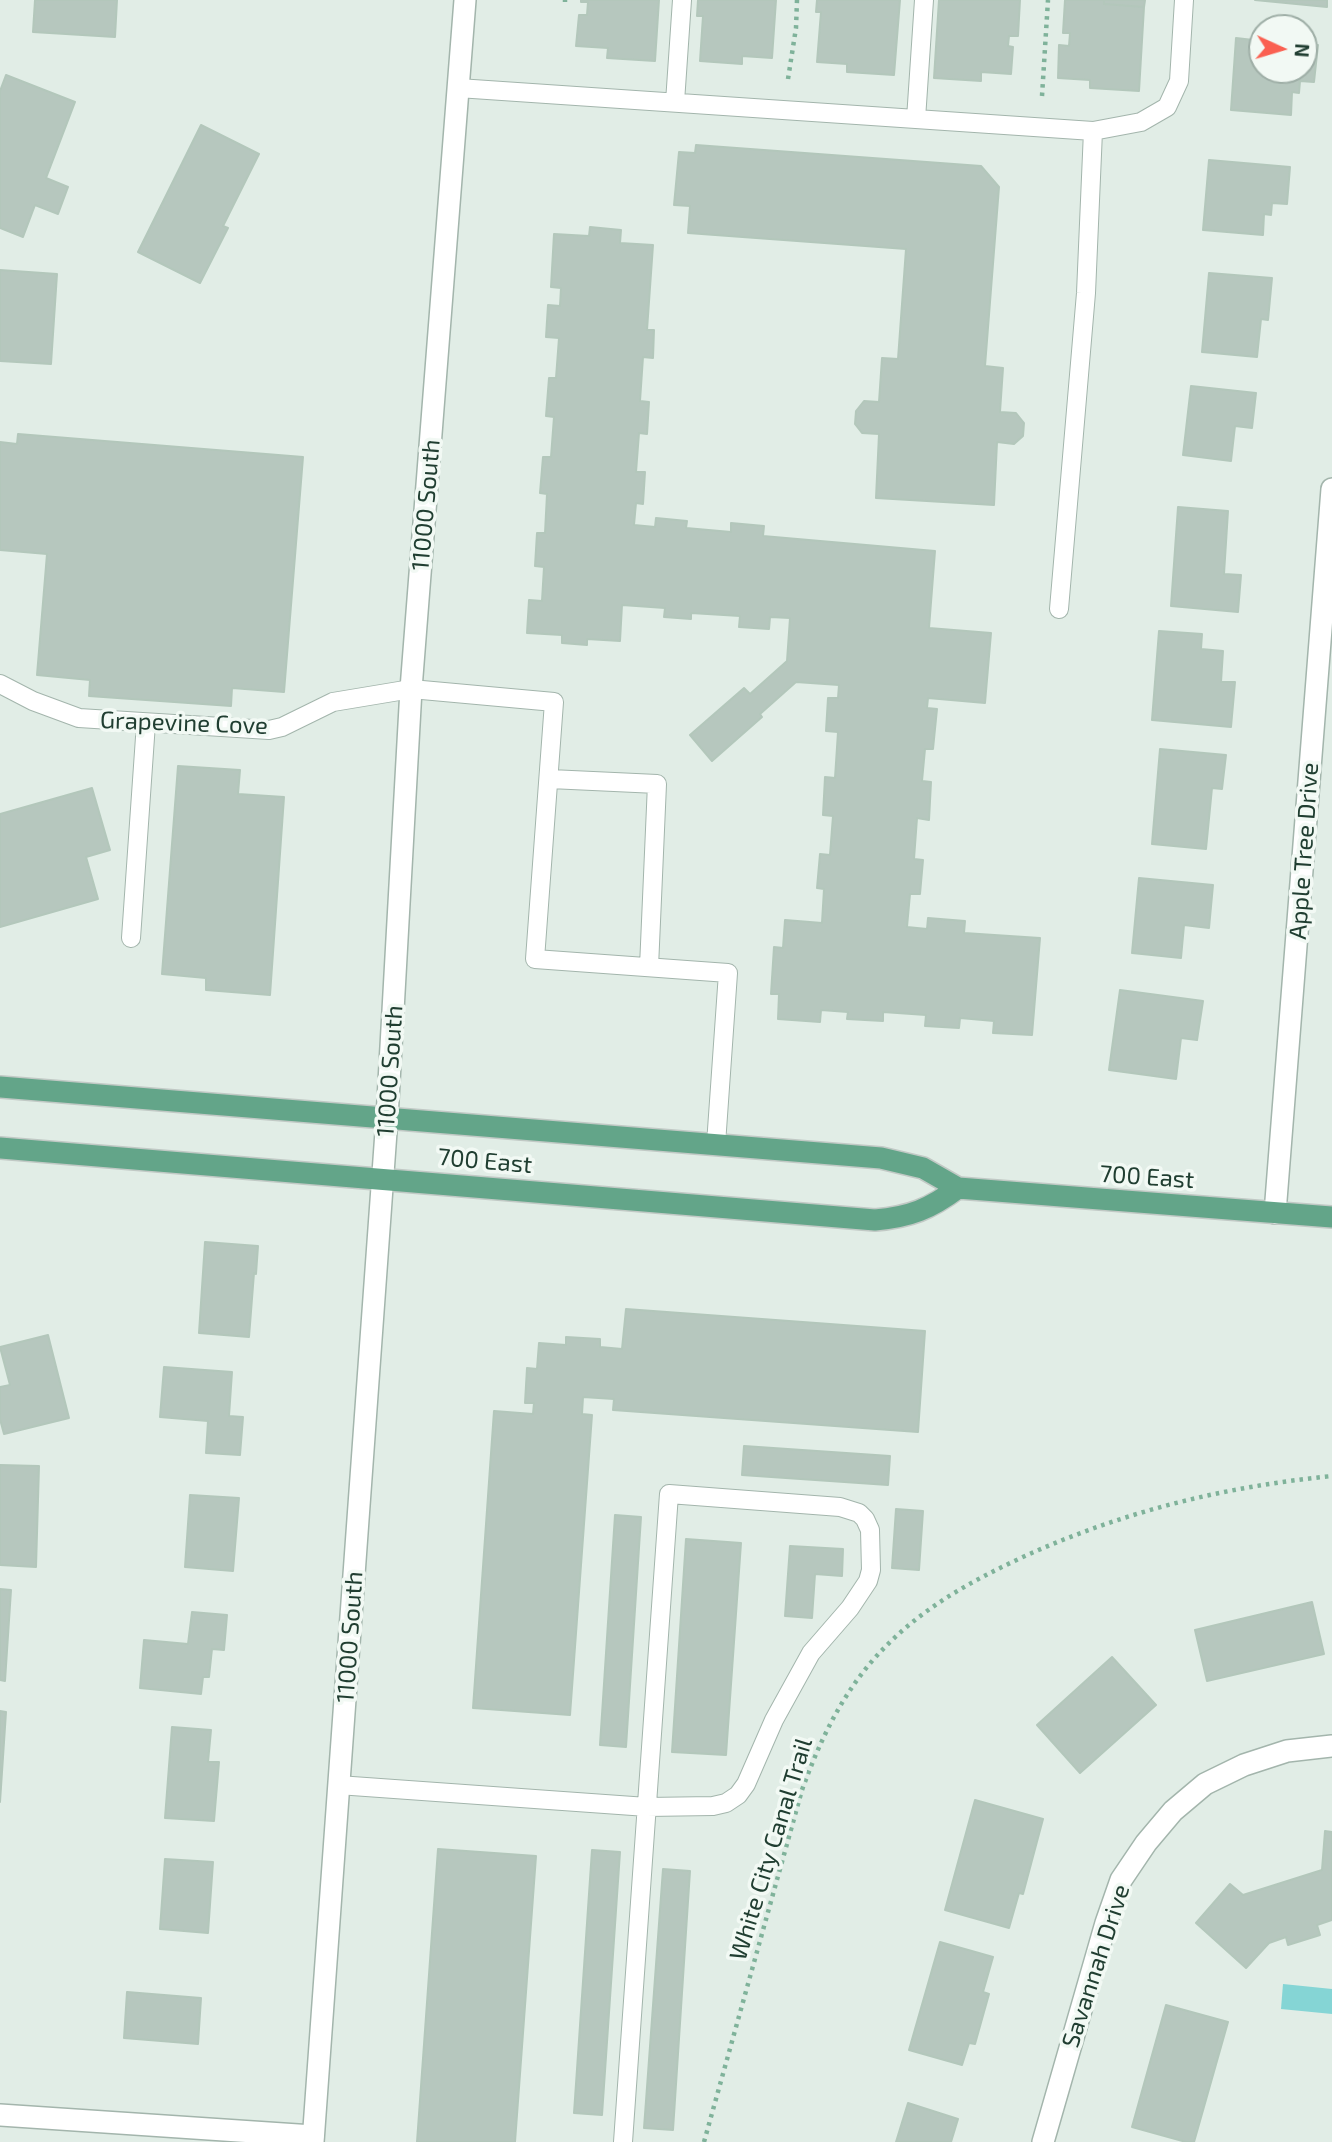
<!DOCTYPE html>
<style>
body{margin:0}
#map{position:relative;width:1332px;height:2142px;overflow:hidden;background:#e1ede6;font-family:"Exo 2",sans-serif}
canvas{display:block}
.north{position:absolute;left:1248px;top:14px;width:70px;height:70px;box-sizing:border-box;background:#f2f9f4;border:2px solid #9eaea6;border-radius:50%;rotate:94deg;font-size:19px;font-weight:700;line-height:28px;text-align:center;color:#203e31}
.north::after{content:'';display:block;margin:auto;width:24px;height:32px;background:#fa6051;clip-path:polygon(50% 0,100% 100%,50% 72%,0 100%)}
</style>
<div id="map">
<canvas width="1332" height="2142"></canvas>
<div class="north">N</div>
</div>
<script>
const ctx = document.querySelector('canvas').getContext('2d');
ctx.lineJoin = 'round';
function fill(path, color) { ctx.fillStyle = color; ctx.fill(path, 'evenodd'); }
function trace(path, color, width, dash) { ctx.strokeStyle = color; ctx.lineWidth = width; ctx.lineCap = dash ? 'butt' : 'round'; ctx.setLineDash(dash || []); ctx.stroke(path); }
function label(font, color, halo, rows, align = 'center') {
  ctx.font = font + ' "Exo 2",sans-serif'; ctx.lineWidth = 7; ctx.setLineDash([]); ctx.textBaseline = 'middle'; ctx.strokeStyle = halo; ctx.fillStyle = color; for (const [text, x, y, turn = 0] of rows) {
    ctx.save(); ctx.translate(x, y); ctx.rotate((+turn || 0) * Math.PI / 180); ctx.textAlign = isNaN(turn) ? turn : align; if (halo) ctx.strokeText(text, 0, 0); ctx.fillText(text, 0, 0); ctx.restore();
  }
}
fill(new Path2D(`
 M1283,1984L1332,1989V2014L1281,2009Z`), '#85d5d5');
const building = new Path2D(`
 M35,0H117L115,37L33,32Z
 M581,0H659L655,61L607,58L608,48L576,46L579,15H587L588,2H581Z
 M698,0H776L772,58L742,56V64L700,61L703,16H697Z
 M817,0H900L894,75L847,72V64L817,62L821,12H816Z
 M939,0H1020L1018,36H1009L1008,46L1013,47L1011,74L981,72V81L934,78Z
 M1065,0H1104V4L1144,7L1139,91L1090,88V80L1058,78L1059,45L1069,46L1070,33H1063Z
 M1097,0H1145L1144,7L1104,4V0Z
 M1255,0H1327V7Z
 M1236,38L1262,41V70H1304V44L1318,45L1314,82L1300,81L1299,93L1292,92L1291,115L1231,110Z
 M6,75L75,102L46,178L68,187L58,214L35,205L23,237L0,228V91Z
 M201,125L259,154L223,226L228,228L200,283L138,252Z
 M696,145L981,166L999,187L985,366L1003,368L1000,412L1016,413L1024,423L1023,436L1014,444L997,442L994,505L876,498L879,434L862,433L855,424L856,411L864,401L879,402L882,358L898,359L906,249L688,233L690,206L674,205L679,152L695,153Z
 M1209,160L1290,167L1287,204L1272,203L1271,215L1264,214L1263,235L1203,230Z
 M590,227L621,230L620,243L653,245L647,330H654L653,358L643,357L640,401L649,402L647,434L639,433L636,472H645L643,504L636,503L634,525L655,527L656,518L687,521L686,528L731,532V523L764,526L763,536L935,551L929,628L991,633L985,703L928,698L927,708L937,709L933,749H925L922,781L931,782L929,820L917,818L914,859L923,860L920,894H910L907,927L927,929L928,918L965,921L964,933L1040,938L1032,1035L993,1033L994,1021L960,1018L959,1028L925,1026L926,1015L883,1012V1021L847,1019L848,1012L821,1010L820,1022L778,1019L779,994H771L774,947L783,948L785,920L822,923L824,889L817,888L820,854L830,855L833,816L823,815L825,777L835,778L838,732L826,731L828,698H838L839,685L796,682L760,714L762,717L712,761L690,735L744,688L750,694L787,661L790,618L770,617L769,629L739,627L740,616L691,613V619L664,617L665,608L622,605L620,641L587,639V645L562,643V635L527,633L529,600L542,601L544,567L535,566L537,533H545L547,494L540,493L543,457H551L554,417L546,416L549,378H556L559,338L546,337L548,305L560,306L561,288L551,287L554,234L589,236Z
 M0,270L57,274L51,364L0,361Z
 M1209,273L1272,278L1268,320L1261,319L1257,357L1202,352Z
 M1191,386L1256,393L1252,428L1235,426L1231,461L1183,455Z
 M18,434L303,457L284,692L232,688L231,706L89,696L90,680L37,675L47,554L0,550V442L17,444Z
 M1178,507L1228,511L1224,574L1241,575L1238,612L1171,606Z
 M1159,631L1202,634L1201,649L1223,651L1221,682H1235L1231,727L1152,720Z
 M1160,749L1226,755L1222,789L1212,788L1206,849L1152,844Z
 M178,766L240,770L238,794L284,797L270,995L206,990V978L162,974Z
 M92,788L110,850L86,857L98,899L0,927V814Z
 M1139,878L1213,885L1209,928L1184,925L1181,958L1132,953Z
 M1120,990L1203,1001L1197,1040L1181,1038L1176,1079L1109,1070Z
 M205,1242L258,1246L256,1274L254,1273L249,1337L199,1333Z
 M626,1309L925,1331L918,1432L613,1410L614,1399L583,1397L582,1414L592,1415L570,1715L473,1708L494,1411L533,1414L534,1403H525L527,1368L537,1369L539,1343L566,1345V1337L600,1339V1347L622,1349Z
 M48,1335L69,1418L4,1434L0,1419V1387L10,1385L0,1347Z
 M164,1367L232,1372L229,1416L243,1417L240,1455L206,1453L208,1421L160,1417Z
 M744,1446L890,1456L888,1485L742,1475Z
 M0,1465L39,1466L36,1567L0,1565Z
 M190,1495L239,1498L233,1571L185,1567Z
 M896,1509L923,1511L919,1570L892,1568Z
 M615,1515L641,1517L626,1747L600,1745Z
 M686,1539L741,1543L726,1755L672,1752Z
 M790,1546L843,1549L842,1576L815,1574L812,1618L785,1616Z
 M0,1589L11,1590L5,1681L0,1680Z
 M1312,1602L1324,1654L1207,1681L1195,1630Z
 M192,1612L227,1615L224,1650L212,1649L209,1677H203L201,1694L140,1688L144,1640L188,1644Z
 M1112,1657L1156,1705L1080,1773L1037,1725Z
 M0,1711L6,1712L0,1802Z
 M172,1727L211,1730L208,1762H219L214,1821L165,1818Z
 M975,1800L1043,1819L1023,1894L1019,1893L1009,1928L945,1910Z
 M1325,1831L1332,1832V1920L1317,1925L1320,1935L1288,1945L1286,1937L1269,1943L1246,1968L1196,1923L1230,1884L1243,1895L1322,1870Z
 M438,1849L536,1856L515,2142H417Z
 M592,1850L620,1852L602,2115L574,2113Z
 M165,1859L213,1862L208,1933L160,1929Z
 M663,1869L690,1871L673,2130L644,2128Z
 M940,1942L993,1957L983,1992L989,1994L975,2044L969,2043L962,2065L909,2050Z
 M127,1992L201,1998L198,2044L124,2038Z
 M1166,2005L1228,2022L1194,2142H1186L1132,2127Z
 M908,2103L958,2119L951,2142H896Z`);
fill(building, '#b6c7be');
trace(building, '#b3c7bb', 2);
const service = new Path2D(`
 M458,88L1093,131L1086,293L1059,609
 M675,102L682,0
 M916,119L924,0
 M1093,131L1141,122L1167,107L1179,81L1184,0
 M0,684L33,701L79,718L269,730L282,727L333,702L411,689L554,702L535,959L728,973L716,1144
 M550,779L657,784L649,967
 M131,938L146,723
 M338,1785L647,1807L713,1806L726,1803L738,1795L746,1784L774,1720L811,1653L850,1608L868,1581L871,1570L870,1530L865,1519L859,1513L840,1507L669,1494L623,2142`);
const minor = new Path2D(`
 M1275,1213L1332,489
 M0,2115L313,2136
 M1043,2142L1106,1923L1121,1880L1146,1843L1173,1811L1205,1784L1244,1765L1287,1751L1332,1746`);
const tertiary = new Path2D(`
 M313,2142L387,1118L411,689L465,0`);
const primary = new Path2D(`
 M0,1087L881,1158L923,1168L958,1188L1332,1217
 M0,1148L875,1220C910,1217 930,1209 958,1188`);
trace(service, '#a3b5ac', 20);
trace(minor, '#a3b5ac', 24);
trace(tertiary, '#a3b5ac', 24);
trace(primary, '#c1c9c5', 24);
trace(new Path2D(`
 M565,2V0
 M788,79L796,28L797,0
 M1042,96L1048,0
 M704,2142L802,1790C819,1743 840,1698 873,1660C916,1611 967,1583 1025,1556C1125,1511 1223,1487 1332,1476`), '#7fb29a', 4.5, [3.5, 5]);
trace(service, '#fff', 18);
trace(minor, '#fff', 21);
trace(tertiary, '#fff', 21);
trace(primary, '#63a589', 21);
label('24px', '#203e31', '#f2f9f4', [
 ["11000 South",426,505,-85],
 ["Grapevine Cove",184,723,2],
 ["Apple Tree Drive",1304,851,-86],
 ["11000 South",390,1071,-86],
 ["700 East",485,1161,5],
 ["700 East",1147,1177,4],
 ["11000 South",350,1637,-86],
 ["White City Canal Trail",771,1849,-73],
 ["Savannah Drive",1096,1966,-72]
]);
</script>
